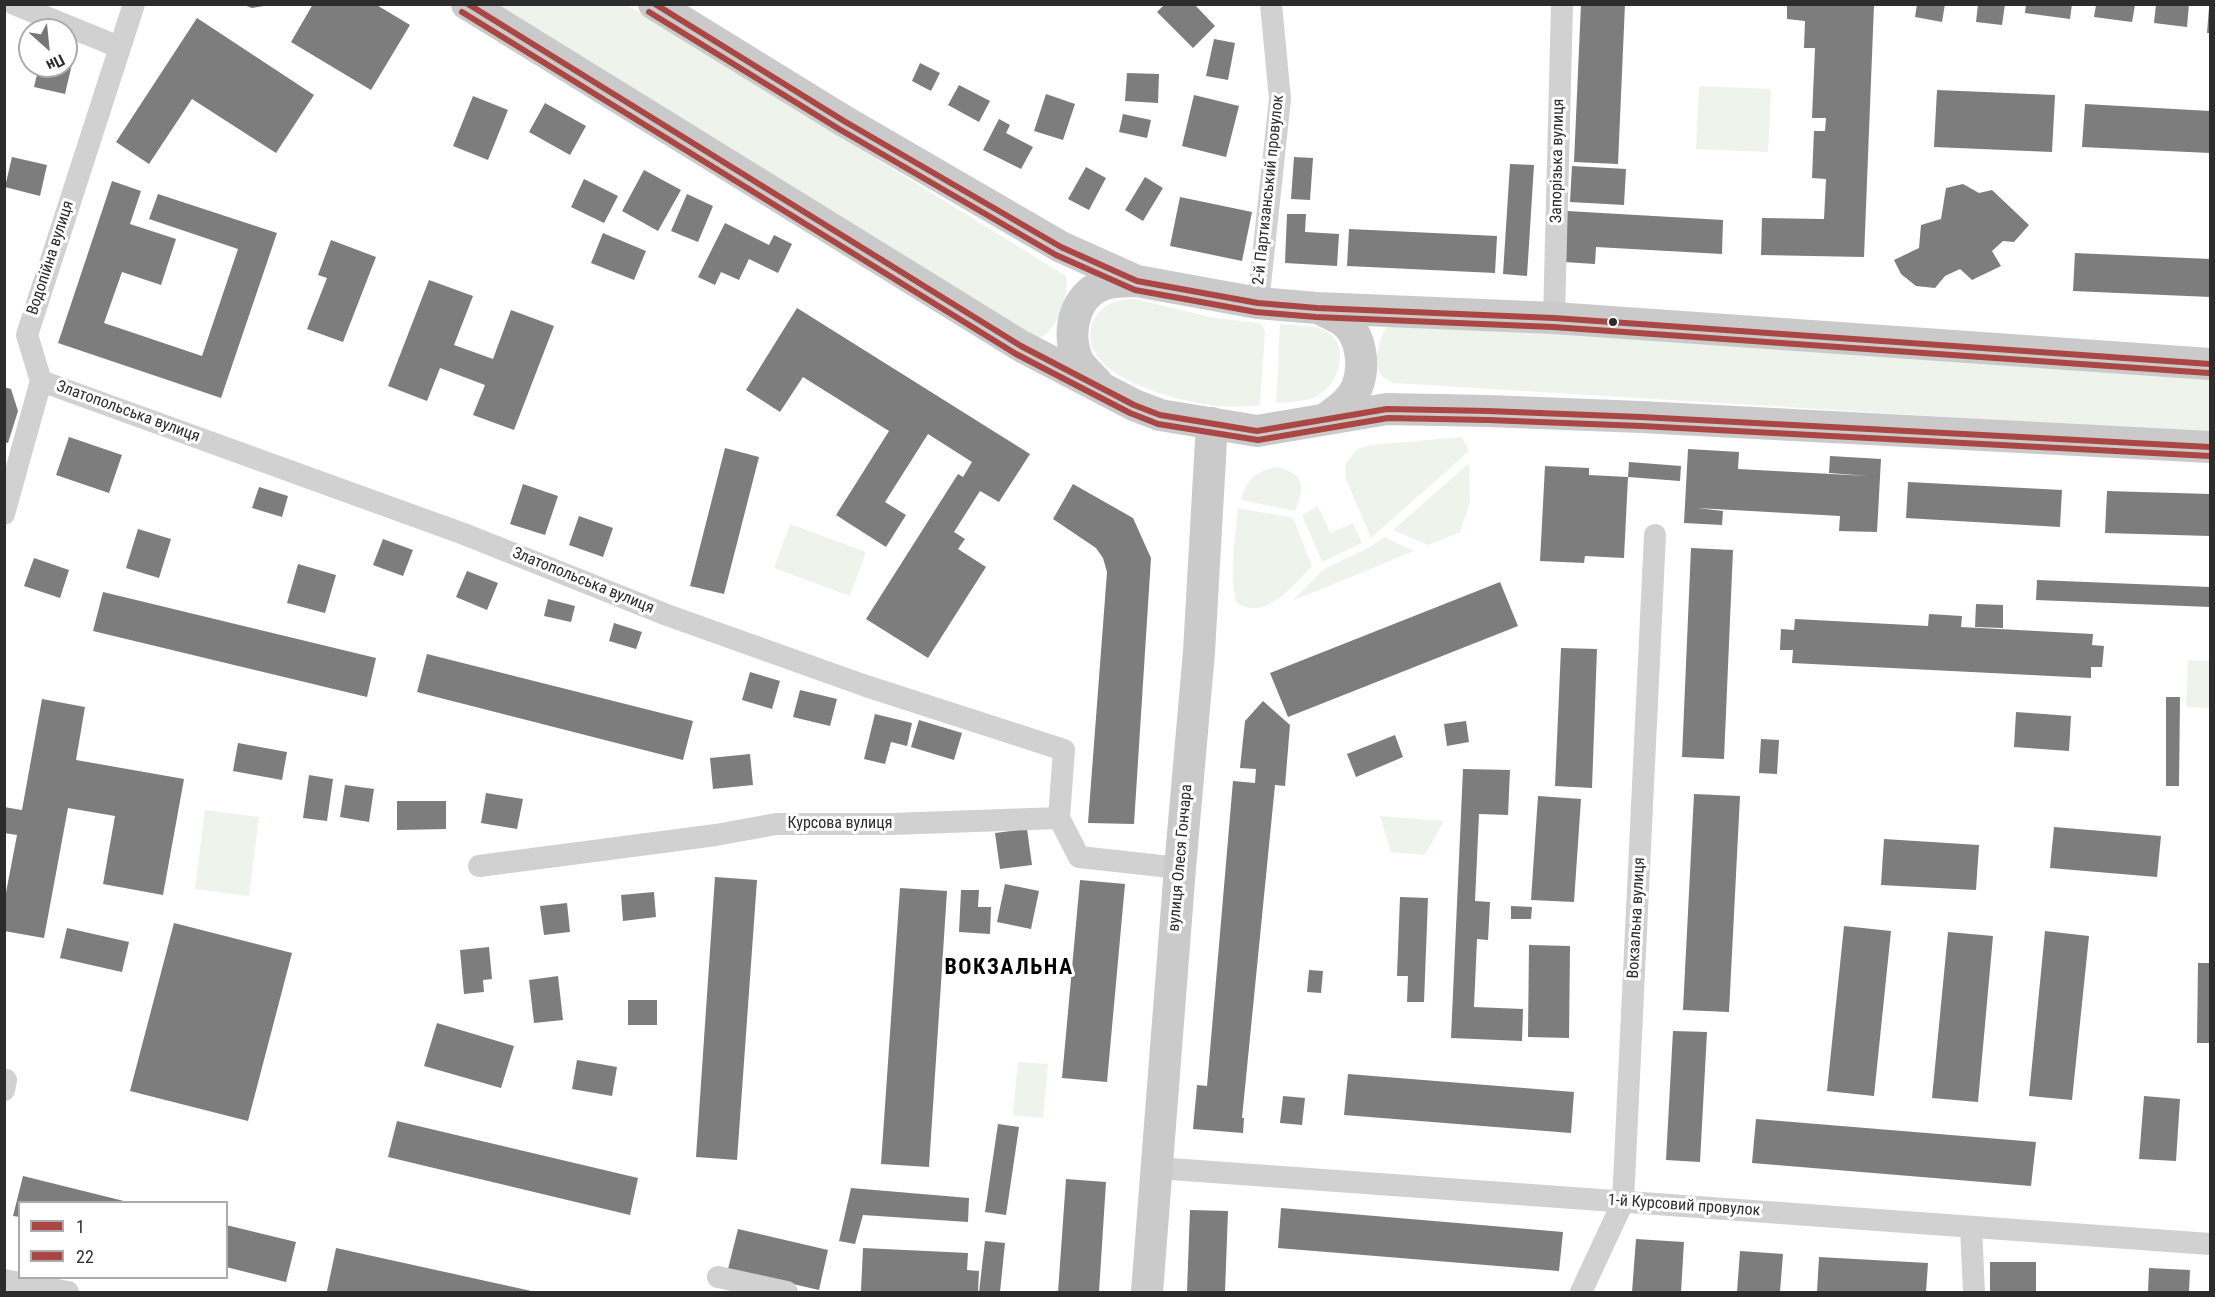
<!DOCTYPE html>
<meta charset="utf-8">
<style>
body{margin:0}
#map{position:relative;width:2215px;height:1297px;overflow:hidden;background:#fff;font-family:"Roboto Condensed",sans-serif}
canvas{display:block}
.frame{position:absolute;inset:0;border:6px solid #2c2c2c;pointer-events:none}
.legend{position:absolute;left:18px;top:1201px;width:210px;height:78px;box-sizing:border-box;background:#fff;border:2px solid #ababab;margin:0;padding:8px 10px;list-style:none;font-size:18px;color:#2c2c2c}
.legend li{display:flex;align-items:center;gap:12px;height:30px}
.legend b{width:30px;border:2px solid #ababab}
.north{position:absolute;left:18px;top:18px;width:60px;height:60px;box-sizing:border-box;background:#fff;border:2px solid #ababab;border-radius:50%;rotate:153deg;font-size:16px;font-weight:700;line-height:24px;text-align:center;color:#2c2c2c}
.north::after{content:'';display:block;margin:auto;width:21px;height:27px;background:#767676;clip-path:polygon(50% 0,100% 100%,50% 72%,0 100%)}
</style>
<div id="map">
<canvas width="2215" height="1297"></canvas>
<div class="frame"></div>
<ul class="legend">
<li><b style="height:8px;background:#aa4643"></b>1</li>
<li><b style="height:8px;background:#aa4643"></b>22</li>
</ul>
<div class="north">Пн</div>
</div>
<script>
const ctx = document.querySelector('canvas').getContext('2d');
ctx.lineJoin = 'round';
function fill(path, color) { ctx.fillStyle = color; ctx.fill(path, 'evenodd'); }
function trace(path, color, width, dash) { ctx.strokeStyle = color; ctx.lineWidth = width; ctx.lineCap = dash ? 'butt' : 'round'; ctx.setLineDash(dash || []); ctx.stroke(path); }
function label(font, color, halo, rows, align = 'center') {
  ctx.font = font + ' "Roboto Condensed",sans-serif'; ctx.lineWidth = 6; ctx.setLineDash([]); ctx.textBaseline = 'middle'; ctx.strokeStyle = halo; ctx.fillStyle = color; for (const [text, x, y, turn = 0] of rows) {
    ctx.save(); ctx.translate(x, y); ctx.rotate((+turn || 0) * Math.PI / 180); ctx.textAlign = isNaN(turn) ? turn : align; if (halo) ctx.strokeText(text, 0, 0); ctx.fillText(text, 0, 0); ctx.restore();
  }
}
fill(new Path2D(`
 M485,5H627L1066,276C1070,299 1057,329 1037,341Z
 M1699,86L1771,89L1768,152L1696,149Z
 M1134,299L1215,318L1259,323L1263,326L1265,332L1260,404L1257,406C1245,406 1232,407 1220,406C1184,403 1071,377 1093,322C1101,304 1115,300 1134,299Z
 M1280,324C1293,326 1314,324 1326,331C1350,344 1340,381 1321,394C1308,402 1290,402 1276,403Z
 M1396,325L1573,334L2210,378V433L1394,383C1390,381 1384,379 1381,375C1373,365 1379,336 1387,327Z
 M1462,437L1469,451L1371,538L1346,479L1345,465L1357,449L1371,445Z
 M1469,463L1470,502L1460,532L1428,545L1393,530Z
 M1279,467C1305,475 1305,488 1295,511L1241,500C1247,479 1256,470 1279,467Z
 M1318,506L1330,533L1353,523L1362,543L1322,562L1302,515Z
 M1238,508L1293,518L1312,566C1293,586 1264,623 1236,602C1229,571 1235,540 1238,508Z
 M790,524L866,552L850,596L774,568Z
 M1384,537L1414,551L1292,601L1324,569L1368,548Z
 M2188,660L2210,661V708L2186,707Z
 M205,810L259,817L249,896L195,889Z
 M1380,816L1444,821L1425,855L1391,852Z
 M1018,1062L1048,1064L1043,1118L1013,1115Z`), '#eef3eb');
fill(new Path2D(`
 M241,4H269L270,5L252,8Z
 M313,4H375L410,25L371,90L291,42Z
 M1165,4H1194L1215,26L1193,48L1157,12Z
 M1581,4H1625L1618,164L1574,162Z
 M1917,4H1945L1942,22L1915,17Z
 M1978,4H2005L2002,25L1976,22Z
 M2026,4H2072L2070,19L2025,13Z
 M2156,4H2189L2187,27L2154,23Z
 M1787,5H1874L1864,257L1761,255L1762,218L1824,219L1826,179L1812,178L1814,131H1825L1826,118H1812L1815,48H1804L1805,21L1787,19Z
 M2096,5H2135L2132,22L2094,17Z
 M2209,8H2210V33H2207Z
 M197,18L314,95L276,153L192,99L149,164L116,142Z
 M1214,39L1235,43L1228,80L1206,76Z
 M66,62L72,64L65,94L34,87L39,66H66Z
 M920,63L940,73L931,91L912,81Z
 M1127,73L1159,74L1158,103L1125,101Z
 M959,85L990,101L979,122L948,105Z
 M1937,90L2055,95L2052,152L1934,147Z
 M1046,94L1075,104L1063,140L1034,131Z
 M1194,95L1239,106L1226,157L1182,146Z
 M473,96L508,110L488,160L453,146Z
 M545,103L586,126L570,155L529,132Z
 M2085,104L2210,111V153L2082,147Z
 M1123,114L1151,120L1147,138L1119,132Z
 M999,119L1010,125L1006,133L1033,147L1021,169L983,150Z
 M12,157L47,165L40,196L5,187Z
 M1294,157L1313,158L1310,200L1291,199Z
 M1510,164L1534,165L1527,276L1503,274Z
 M1572,166L1626,169L1624,205L1570,202Z
 M1086,167L1106,178L1089,210L1068,199Z
 M644,170L681,190L658,231L622,211Z
 M1145,177L1163,188L1143,221L1125,210Z
 M584,179L618,196L604,223L571,207Z
 M112,181L141,191L130,224L176,239L161,285L122,272L104,323L202,356L238,249L149,219L158,194L277,233L221,398L58,343Z
 M1963,184L1979,193L1992,190L2029,225L2014,242L2003,241L1992,251L2001,266L1972,280L1960,269L1945,276L1935,288L1916,286L1901,274L1894,260L1919,248L1921,225L1941,219L1946,188Z
 M687,194L713,206L698,242L671,231Z
 M1180,197L1252,212L1242,261L1170,246Z
 M1567,211L1723,220L1722,254L1596,247L1595,264L1564,262Z
 M1287,214H1306L1305,232L1339,234L1337,266L1285,263Z
 M725,223L769,245L774,235L792,244L778,273L749,259L739,280L721,272L715,285L698,277Z
 M1349,229L1497,236L1495,273L1347,266Z
 M603,233L646,251L634,280L591,263Z
 M331,240L376,257L343,342L307,329L327,278L318,275Z
 M2075,253L2210,259V297L2073,291Z
 M429,280L473,296L454,345L493,359L511,310L554,326L514,430L473,415L485,385L440,368L427,401L388,386Z
 M797,308L1030,454L999,502L980,491L954,532L965,539L958,549L986,567L928,658L866,619L958,474L963,477L972,462L928,434L885,502L906,515L886,547L836,515L889,431L803,377L780,412L746,390Z
 M4,387L11,389L18,411L8,443L4,442Z
 M69,437L122,455L109,493L56,475Z
 M725,448L759,457L724,594L690,586Z
 M1688,449L1739,452L1738,469L1868,476L1829,473L1830,456L1881,459L1877,532L1839,531L1840,516L1697,508L1723,511L1722,525L1684,523Z
 M1629,462L1681,466L1680,481L1628,477Z
 M1545,466L1589,468V475L1628,477L1624,558L1585,556L1584,563L1540,561Z
 M1908,482L2062,490L2060,527L1906,518Z
 M523,484L558,496L545,535L510,524Z
 M1073,484L1133,518L1151,558L1134,824L1088,823L1107,572L1103,558L1096,548L1053,519Z
 M259,487L288,496L282,517L252,508Z
 M2107,491L2210,494V536L2105,533Z
 M579,516L613,528L603,557L569,545Z
 M138,529L171,539L159,578L126,568Z
 M383,539L413,550L403,576L373,565Z
 M1691,548L1733,550L1724,759L1682,757Z
 M34,558L69,570L60,598L24,586Z
 M298,564L336,575L325,613L287,603Z
 M467,571L498,583L487,610L456,597Z
 M2037,580L2210,587V607L2036,600Z
 M1500,582L1518,626L1288,717L1270,673Z
 M103,592L376,658L367,697L93,631Z
 M548,599L575,606L571,622L544,616Z
 M1976,604L2003,605V628L1975,627Z
 M1929,614L1962,616L1961,627L2093,634L2092,645L2104,646L2102,667H2091V678L1792,663L1793,650H1780L1781,629L1794,630L1795,619L1928,626Z
 M614,623L642,632L636,649L609,641Z
 M1561,648L1597,649L1592,788L1555,786Z
 M427,654L693,721L683,760L417,692Z
 M750,672L780,681L772,709L742,700Z
 M800,690L837,699L830,726L793,717Z
 M2166,697H2180L2179,786H2166Z
 M42,699L85,707L76,760L184,779L163,895L103,884L115,816L68,808L44,938L4,931V903L17,835L4,833V807L22,810Z
 M1263,701L1290,725L1285,786L1275,785L1242,1118H1244L1243,1133L1193,1129L1197,1085L1207,1086L1233,781L1255,783L1256,769L1240,768L1245,721Z
 M2016,712L2071,716L2069,751L2014,747Z
 M875,714L912,723L907,746L891,742L885,764L864,759Z
 M919,720L962,733L954,760L911,747Z
 M1466,721L1469,742L1447,746L1444,724Z
 M1395,735L1403,757L1356,777L1347,754Z
 M1761,739L1779,740L1777,774L1759,773Z
 M238,743L287,752L282,780L233,771Z
 M750,754L753,785L713,789L710,758Z
 M1463,769L1510,770L1508,815L1479,814L1475,901L1490,902L1488,940L1477,939L1474,1007L1523,1009L1522,1041L1451,1038Z
 M309,775L333,779L327,821L303,818Z
 M345,785L374,789L369,822L340,817Z
 M486,793L523,799L517,829L481,823Z
 M1694,794L1740,796L1729,1012L1683,1010Z
 M1538,796L1581,799L1574,902L1531,900Z
 M397,801H446V829L397,830Z
 M2054,827L2161,836L2157,877L2050,868Z
 M1027,829L1032,865L1000,869L995,833Z
 M1884,839L1979,845L1976,890L1881,885Z
 M715,877L757,880L737,1160L696,1157Z
 M1080,880L1125,884L1107,1082L1062,1078Z
 M1005,884L1039,891L1031,929L997,922Z
 M900,888L947,891L929,1167L881,1164Z
 M961,890H979L978,907H991L990,934L959,932Z
 M654,892L656,917L623,921L621,895Z
 M1400,897L1428,898L1424,1002H1407L1408,976H1397Z
 M567,903L570,932L544,935L540,906Z
 M1511,906L1532,907L1531,919H1511Z
 M174,923L292,953L248,1121L130,1091Z
 M1844,926L1891,931L1874,1096L1827,1091Z
 M67,928L129,942L122,972L60,958Z
 M2045,931L2089,936L2072,1100L2029,1096Z
 M1948,932L1993,936L1978,1102L1932,1098Z
 M1529,945L1570,946L1569,1038L1528,1037Z
 M489,947L492,979L483,980L484,992L464,994L460,950Z
 M2198,963H2210V1043H2197Z
 M1309,970L1323,971L1321,993L1307,992Z
 M558,976L563,1020L534,1023L529,980Z
 M628,1000H657V1025H628Z
 M437,1023L514,1046L501,1088L424,1066Z
 M1673,1031L1707,1032L1700,1162L1666,1160Z
 M577,1060L617,1067L612,1096L572,1089Z
 M1348,1074L1574,1092L1571,1133L1344,1115Z
 M1283,1096L1305,1098L1302,1125L1280,1123Z
 M2144,1096L2180,1099L2176,1161L2139,1159Z
 M1756,1119L2036,1142L2031,1186L1752,1163Z
 M397,1121L638,1178L630,1215L388,1157Z
 M998,1124L1019,1127L1006,1215L985,1212Z
 M23,1176L128,1202H20V1217L13,1216Z
 M1066,1179L1106,1182L1099,1292H1058Z
 M851,1188L969,1198L968,1222L863,1215L855,1244L839,1241Z
 M1281,1208L1563,1232L1559,1271L1278,1248Z
 M1190,1210L1228,1211L1225,1292H1187Z
 M226,1225L296,1242L286,1282L226,1267Z
 M738,1229L828,1250L819,1290L728,1269Z
 M1636,1239L1684,1242L1681,1292H1632Z
 M985,1241L1005,1243L1000,1292H979Z
 M336,1248L536,1292H335L327,1291Z
 M863,1248L968,1253L967,1270L979,1271L978,1292L861,1291Z
 M1740,1251L1783,1254L1780,1292H1737Z
 M1819,1257L1928,1263L1926,1292H1817Z
 M1990,1262H2036V1292H1990Z
 M2149,1268L2190,1270L2189,1292H2148Z`), '#7d7d7d');
trace(new Path2D(`
 M14,4L119,47
 M1258,303L1280,99L1271,4
 M1554,318L1562,4
 M41,381L464,534L667,615L866,686L1064,750L1059,818
 M4,514L41,381L27,335L134,4
 M479,866L716,835L776,824H891L1059,818L1079,857L1180,868
 M4,1080H6L4,1090
 M1157,1168L2210,1244
 M1971,1228L1974,1292
 M718,1277L787,1292
 M4,1280L68,1292
 M1581,1292L1623,1202L1655,535`), '#d1d1d1', 22);
trace(new Path2D(`
 M467,4L1021,346L1134,405L1160,415L1257,431L1387,409L1488,411L1641,417L2210,447
 M654,4L844,121L1061,247L1137,281L1258,303L1317,308L1554,318L2210,364
 M1318,308C1326,312 1336,316 1343,321C1362,335 1365,367 1357,387C1351,401 1339,409 1328,417
 M1098,384C1092,376 1081,368 1077,359C1066,330 1075,291 1109,283C1118,281 1128,281 1137,281
 M1147,1292L1180,868L1199,652L1212,423`), '#cacaca', 32);
trace(new Path2D(`
 M468,4L1021,346L1134,405L1160,415L1257,431L1387,409L1488,411L1641,417L2210,447
 M655,4L844,121L1061,247L1137,281L1258,303L1317,308L1554,318L2210,364`), '#aa4643', 6);
trace(new Path2D(`
 M462,12L1016,354L1130,413L1158,424L1258,440L1388,418L1488,420L1641,426L2210,456
 M649,12L839,129L1056,255L1135,290L1256,312L1316,317L1553,327L2209,373`), '#aa4643', 6);
for (const [x, y, r, color] of [
 [1613,322,5,"#2c2c2c"]
]) { const dot = new Path2D(); dot.arc(x, y, r, 0, 2 * Math.PI); ctx.fillStyle = color; ctx.fill(dot); trace(dot, '#fff', 2); }
label('16px', '#2c2c2c', '#fff', [
 ["Запорізька вулиця",1558,161,-89],
 ["2-й Партизанський провулок",1269,190,-84],
 ["Водопійна вулиця",51,258,-72],
 ["Златопольська вулиця",128,412,20],
 ["Златопольська вулиця",583,581,22],
 ["Курсова вулиця",840,824],
 ["вулиця Олеся Гончара",1181,858,-85],
 ["Вокзальна вулиця",1637,918,-87],
 ["1-й Курсовий провулок",1684,1206,4]
]);
ctx.letterSpacing = '1.5px';
label('bold 22px', '#000', '#fff', [
 ["ВОКЗАЛЬНА",1009,968]
]);
ctx.letterSpacing = '0px';
</script>
